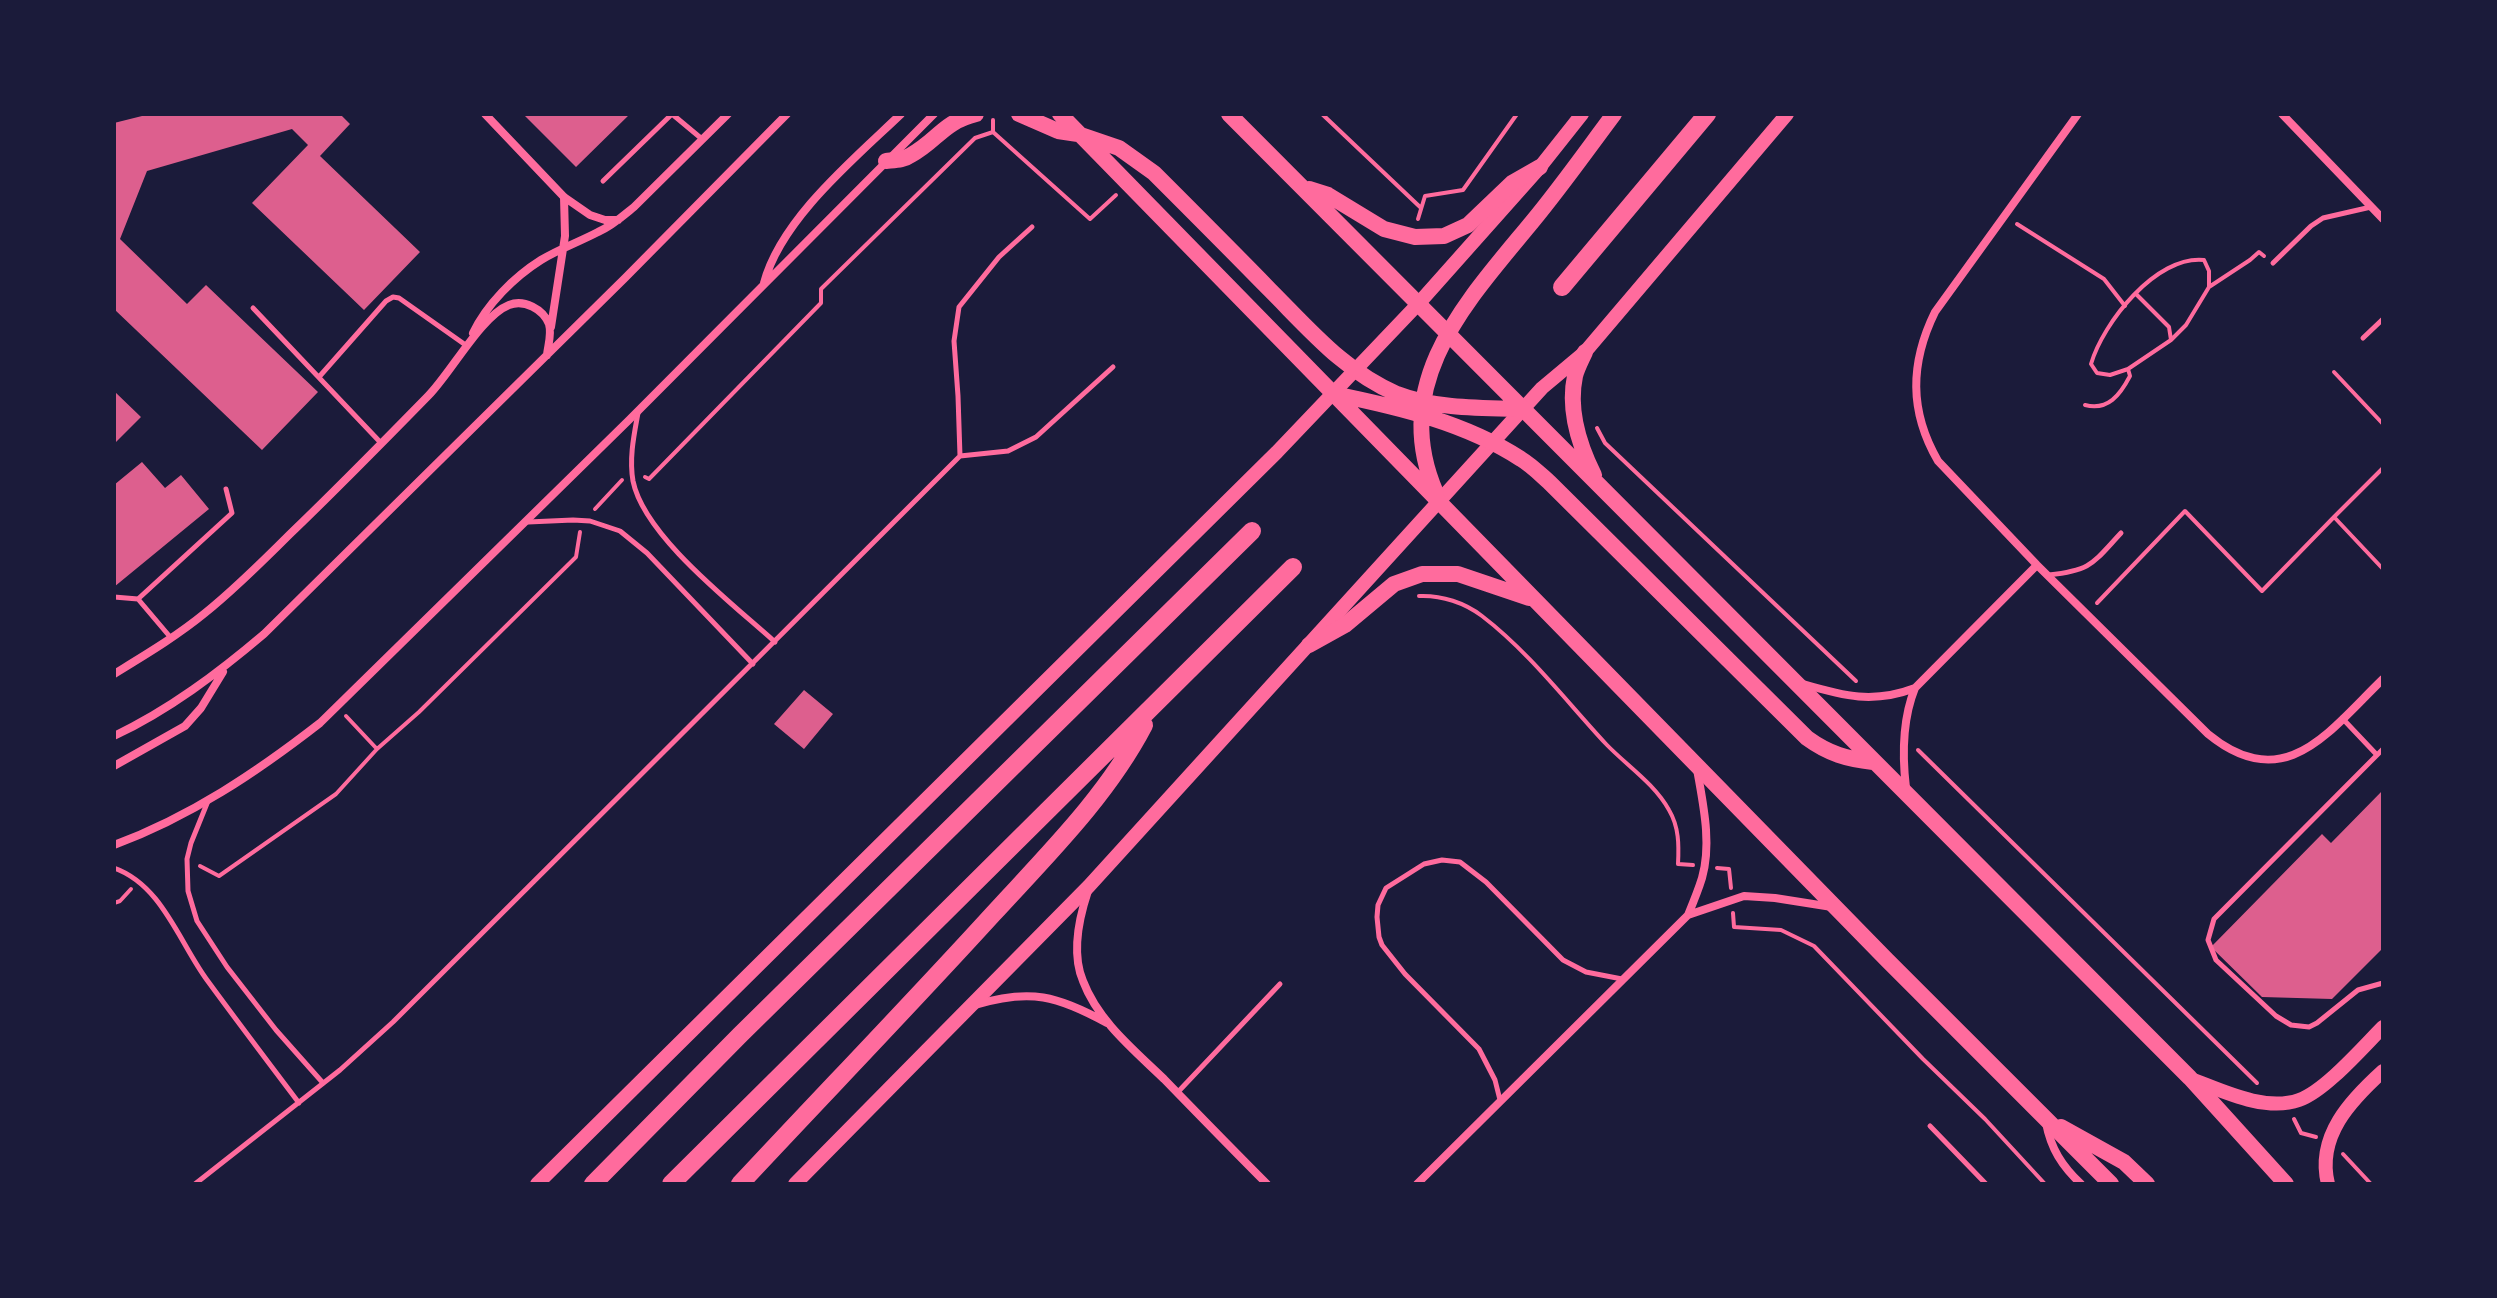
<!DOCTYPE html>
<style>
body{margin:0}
#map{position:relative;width:2497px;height:1298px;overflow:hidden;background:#1b1b3a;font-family:"Work Sans",sans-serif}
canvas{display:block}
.frame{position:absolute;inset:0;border:116px solid #1b1b3a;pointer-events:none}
</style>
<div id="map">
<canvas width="2497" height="1298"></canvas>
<div class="frame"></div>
</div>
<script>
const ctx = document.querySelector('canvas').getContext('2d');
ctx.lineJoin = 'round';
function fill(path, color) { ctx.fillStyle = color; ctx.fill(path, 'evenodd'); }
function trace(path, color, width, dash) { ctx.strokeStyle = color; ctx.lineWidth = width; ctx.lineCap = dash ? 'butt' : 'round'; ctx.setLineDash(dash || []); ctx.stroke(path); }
fill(new Path2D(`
 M150,114H340L350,124L320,156L420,252L364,310L252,203L308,145L292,129L147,171L120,239L187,304L206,285L318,392L262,450L114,309V123Z
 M523,114H630L576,167Z
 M114,391L141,417L114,444Z
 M142,462L165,488L181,475L209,509L114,587V485Z
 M804,690L833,714L804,749L774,724Z
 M2383,790V948L2332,999L2262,997L2211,947L2322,834L2331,843Z`), '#dd5f8e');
trace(new Path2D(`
 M1322,114L1420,207
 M993,132L1090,219L1116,195
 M1418,219L1425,196L1463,190L1517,114
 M2017,224L2104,279L2125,306
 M2209,287V271L2204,260C2156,255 2103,323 2091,364L2097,373L2110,375L2128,369L2171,340L2186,325L2209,287L2250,260L2259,252L2264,256
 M2136,294L2169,327L2171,340
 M2334,372L2383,424
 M2085,405C2108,411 2120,395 2130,376L2128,369
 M1597,428L1605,443L1856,681
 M645,477L649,479L821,303V289L975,138L993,132V120
 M595,509L622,480
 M2334,517L2383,468
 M1419,596C1442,595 1465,603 1482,616C1529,652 1566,701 1606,744C1626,765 1654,783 1669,810C1679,827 1679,845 1678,864L1693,865
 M2097,603L2185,511L2262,591L2334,517L2383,569
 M346,716L377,749
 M1918,750L2257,1083
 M200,866L219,876L336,794L377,749L419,712L576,557L580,532
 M1717,868L1729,869L1731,888
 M114,903L120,901L131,889
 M1733,913L1734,927L1781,930L1814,946L1923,1059L1985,1119L2045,1184
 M2294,1119L2301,1133L2316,1137
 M2343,1154L2371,1184`), '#ff6b9d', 4);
trace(new Path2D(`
 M603,181L672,114L702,139
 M2273,263L2311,226L2323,218L2371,207
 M253,308L381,443
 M2363,338L2383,319
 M319,377L386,301L393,297L399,298L467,346
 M638,413C634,435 629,458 633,481C644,536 733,604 775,642
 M960,456L958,396L954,341L959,307L999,257L1032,227
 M528,522L573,520L590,521L620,531L647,553L753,664
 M2049,575C2092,570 2092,564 2121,533
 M114,597L138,599L171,638
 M138,599L232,513L226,489
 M2342,718L2377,755
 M2383,749L2214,919L2208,940L2216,960L2276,1016L2291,1025L2309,1027L2317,1023L2358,990L2383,983
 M208,801L191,843L187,859L188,891L197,921L227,967L276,1030L323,1083
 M114,868C162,885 179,942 207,980C237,1021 268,1062 299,1103
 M1177,1093L1280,984
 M1500,1100L1495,1080L1479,1049L1405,974L1382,945L1379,937L1377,917L1378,905L1386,888L1424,864L1442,860L1460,862L1486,882L1563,960L1586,972L1622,979
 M1930,1126L1986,1184
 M195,1184L340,1070L393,1022L960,456L1008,451L1036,437L1113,367`), '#ff6b9d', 5);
trace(new Path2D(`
 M485,114L564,197L590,215L605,220H618
 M2078,114L1935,312C1910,363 1909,411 1938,461L2037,565L2208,734C2285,797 2329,731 2383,679
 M2282,114L2383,219
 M764,283C781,219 854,159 901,114
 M551,327L565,236L564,197
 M473,333C487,304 514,277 541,260C559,249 579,242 598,232C612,226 623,216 634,207L728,114
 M114,674C145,655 177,636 205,613C235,589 263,561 290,534C337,489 383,442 428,396C451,373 481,316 509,305C524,299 543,309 549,324C552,334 548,345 547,355
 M1803,684C1844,696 1873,704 1915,688
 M114,736C169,710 218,673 264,634L625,278L787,114
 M114,766L185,726L201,708L223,672
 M1906,788C1902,754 1902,720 1915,688L2037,565
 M114,845C190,817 257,772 320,723L629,420L934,114
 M1088,891C1079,918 1071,953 1083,981C1098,1021 1134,1050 1164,1079C1198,1114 1232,1149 1267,1184
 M1688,915C1693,903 1698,891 1702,878C1712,843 1703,804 1697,769
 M975,1005C1030,988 1058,996 1107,1023
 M2046,1123C2051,1149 2062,1166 2081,1184
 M1417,1184L1688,915L1744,896L1775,898L1832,907`), '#ff6b9d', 8);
trace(new Path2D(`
 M2191,1079C2223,1091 2265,1112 2299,1100C2325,1091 2363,1047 2383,1027
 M537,1184L1277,452L1419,303L1540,167L1582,114
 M795,1184L1089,886L1542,388L1585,352L1787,114
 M2328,1184C2316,1136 2351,1100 2383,1071`), '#ff6b9d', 14);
trace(new Path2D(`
 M1019,114L1058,131L1078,134L1119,148L1154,173C1193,212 1232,251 1270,290C1309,329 1345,372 1397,394C1435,409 1482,408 1523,409
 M1060,114L1887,960L2111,1184
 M1229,114L2190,1078L2286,1184
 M886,161C895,160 904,160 911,155C937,141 943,122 976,114
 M1309,189L1328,195L1384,229L1415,237L1444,236L1468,225L1512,183L1540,167
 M1585,352C1582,359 1577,368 1575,376C1568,409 1579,445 1594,475
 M1334,394C1398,407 1466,423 1521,459C1531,465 1540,474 1549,482L1807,738C1829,754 1847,759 1873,762
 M1436,493C1388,383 1467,301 1532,222C1561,187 1587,150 1614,114
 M1309,645L1345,625L1394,584L1422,574H1458L1529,598
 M2061,1127L2124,1162L2147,1184`), '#ff6b9d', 16);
trace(new Path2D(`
 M1562,287L1707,114
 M593,1184L740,1035L1252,531
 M671,1184L1293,567
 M740,1184C824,1094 910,1005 993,914C1047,855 1107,796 1144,725`), '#ff6b9d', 18);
</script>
